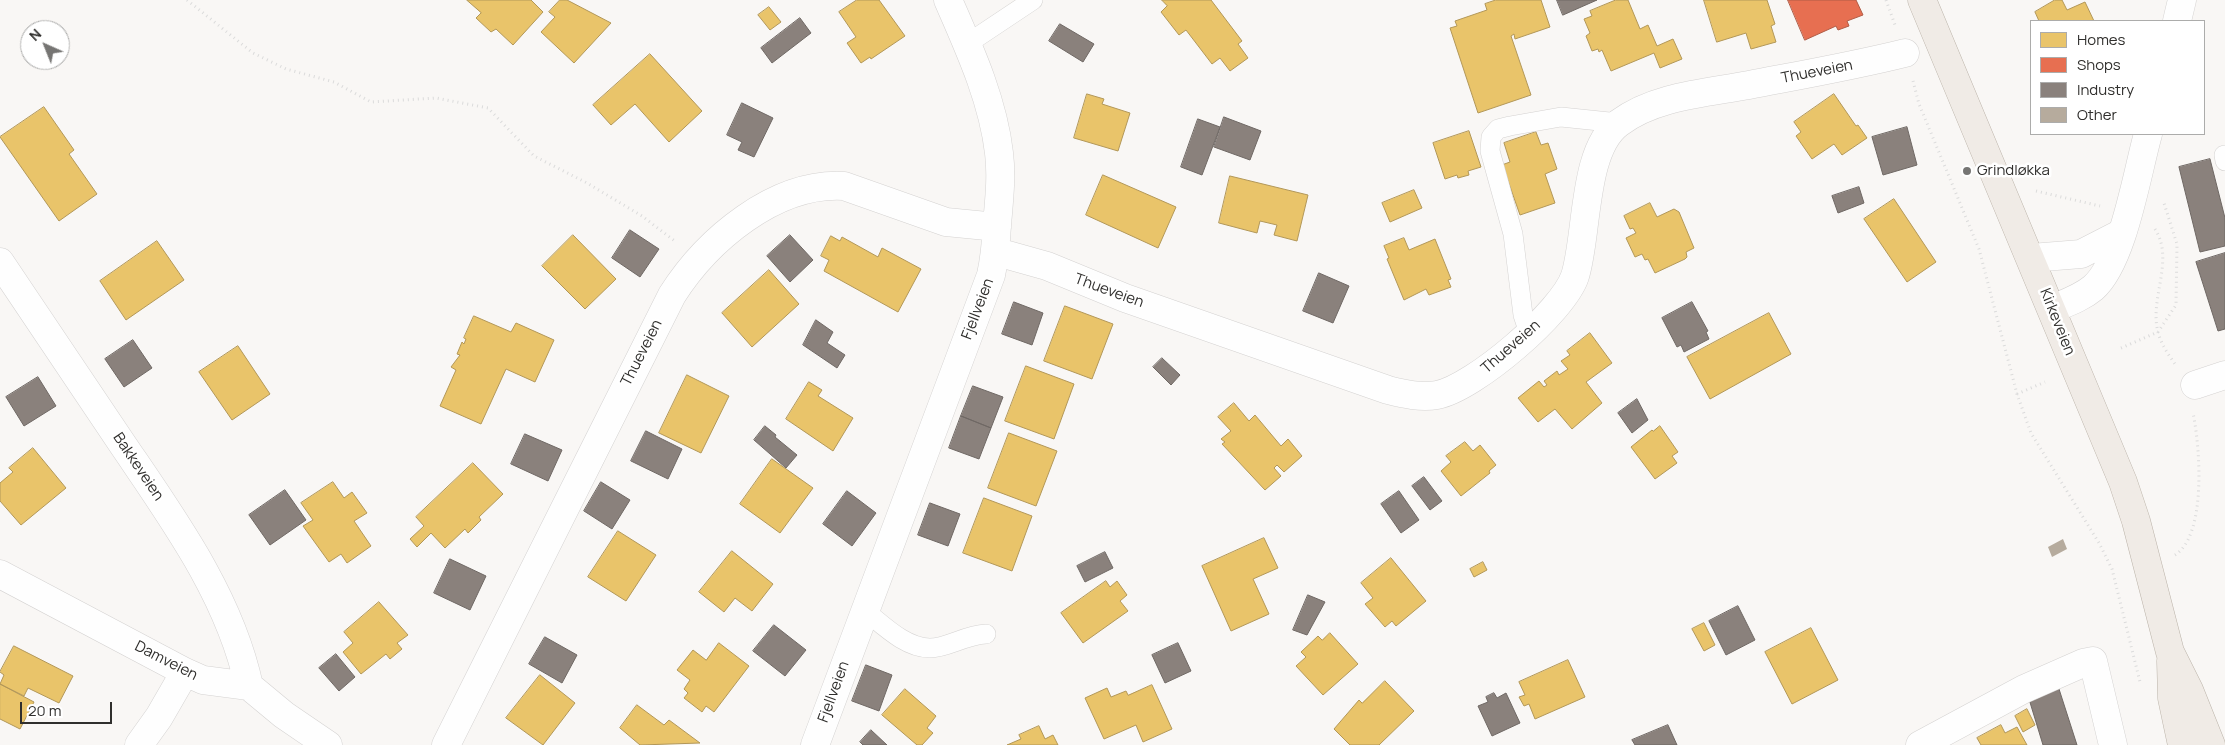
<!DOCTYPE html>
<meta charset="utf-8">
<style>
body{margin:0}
#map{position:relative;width:2225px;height:745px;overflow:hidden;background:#f9f7f5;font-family:Manrope,sans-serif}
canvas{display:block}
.legend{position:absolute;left:2030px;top:20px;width:175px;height:115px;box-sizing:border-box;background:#fff;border:1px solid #acacab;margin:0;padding:6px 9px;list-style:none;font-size:15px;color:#302f2d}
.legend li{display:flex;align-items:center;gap:10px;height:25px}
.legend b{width:25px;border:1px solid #acacab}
.north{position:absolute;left:20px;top:20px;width:50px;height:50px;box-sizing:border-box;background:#fff;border:1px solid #acacab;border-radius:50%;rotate:316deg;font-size:14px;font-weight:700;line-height:20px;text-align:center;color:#302f2d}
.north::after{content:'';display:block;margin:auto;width:18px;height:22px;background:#767573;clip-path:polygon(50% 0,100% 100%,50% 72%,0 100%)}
.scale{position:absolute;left:20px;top:702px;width:92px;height:22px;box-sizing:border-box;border:2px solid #302f2d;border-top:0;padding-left:6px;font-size:15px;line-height:18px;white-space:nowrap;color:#302f2d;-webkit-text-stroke:4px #fff;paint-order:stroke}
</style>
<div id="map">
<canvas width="2225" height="745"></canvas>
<ul class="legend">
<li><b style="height:14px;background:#e9c46a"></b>Homes</li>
<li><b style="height:14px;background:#e76f51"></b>Shops</li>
<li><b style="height:14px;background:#8a817c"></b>Industry</li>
<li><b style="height:14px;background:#b6ab9d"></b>Other</li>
</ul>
<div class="north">N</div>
<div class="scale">20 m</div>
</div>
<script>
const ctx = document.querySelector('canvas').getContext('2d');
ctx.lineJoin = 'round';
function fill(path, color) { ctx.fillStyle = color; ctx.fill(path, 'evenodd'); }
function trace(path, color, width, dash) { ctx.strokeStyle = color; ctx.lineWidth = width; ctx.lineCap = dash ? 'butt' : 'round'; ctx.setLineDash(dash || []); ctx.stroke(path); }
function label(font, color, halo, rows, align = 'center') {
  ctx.font = font + ' Manrope,sans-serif'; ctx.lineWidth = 5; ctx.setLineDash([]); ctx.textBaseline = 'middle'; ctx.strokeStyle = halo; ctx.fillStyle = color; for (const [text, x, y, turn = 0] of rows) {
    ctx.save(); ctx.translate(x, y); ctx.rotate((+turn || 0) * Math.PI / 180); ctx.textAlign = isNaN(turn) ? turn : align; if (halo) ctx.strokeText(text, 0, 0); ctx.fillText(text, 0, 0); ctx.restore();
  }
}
const homes = new Path2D(`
 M467,0H531L543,12L513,45L496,29L491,32L476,18L481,13Z
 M560,0H567L611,23L574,63L541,32L555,17L549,12Z
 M857,0H879L905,36L871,59L870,57L861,63L847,43L856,37L839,12Z
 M1162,0H1211L1242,41L1238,44L1248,58L1230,71L1220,58L1212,64L1186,30L1179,35L1161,12L1167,6Z
 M1496,0H1541L1550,27L1515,39L1514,34L1511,36L1531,95L1478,113L1450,28L1457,26L1455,21L1487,10L1485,4Z
 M1616,0H1628L1640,29L1648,25L1657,46L1673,39L1682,59L1660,68L1654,53L1611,71L1602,50L1599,52L1598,49L1592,51L1586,36L1590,33L1584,19L1592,16L1590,11Z
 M1704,0H1767L1775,24L1771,26L1776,42L1751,49L1746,33L1717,42Z
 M2055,0H2062L2067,10L2085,2L2094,21H2039L2035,12Z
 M769,7L781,22L770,30L758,15Z
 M650,54L702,111L669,142L635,104L611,125L593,105Z
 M1087,94L1104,99L1102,104L1130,113L1118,151L1074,138Z
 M1834,94L1856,126L1858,125L1867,138L1842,155L1834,144L1812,159L1796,136L1801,132L1794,122Z
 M44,107L74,150L69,154L97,194L59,221L0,137Z
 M1469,131L1481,167L1468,171L1469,175L1458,178L1457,175L1445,179L1433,143Z
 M1536,132L1541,145L1548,143L1557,169L1545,174L1555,203L1520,215L1507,178L1499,166L1510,162L1504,143Z
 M1103,175L1176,207L1158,248L1086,215Z
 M1230,176L1308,195L1297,241L1274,235L1277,225L1260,221L1257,233L1219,223Z
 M1414,190L1422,208L1390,222L1382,203Z
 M1894,199L1936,262L1907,282L1864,219Z
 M1650,203L1657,217L1674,209L1679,212L1694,248L1686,252L1687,257L1685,259L1655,273L1648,259L1645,260L1642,254L1635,257L1626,238L1636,233L1633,228L1630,229L1624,216Z
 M573,235L616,279L585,309L542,266Z
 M831,236L840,241L842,237L878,257L882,248L921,269L898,312L824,271L829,260L821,256Z
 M1404,238L1409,250L1435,239L1451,279L1448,280L1451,287L1429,295L1426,289L1404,300L1387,259L1389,258L1384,246Z
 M157,241L184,280L126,320L100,281Z
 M769,270L799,304L752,347L722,313Z
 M1065,306L1113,324L1092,379L1044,361Z
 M1769,313L1791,354L1710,399L1687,357Z
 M474,316L511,332L516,323L554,340L535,382L506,369L481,424L440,406L456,370L451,367L460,355L457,354L462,342L464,344L466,339L464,338Z
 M1590,333L1612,363L1586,382L1602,403L1572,429L1555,409L1538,422L1518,398L1539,381L1544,387L1547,385L1544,381L1557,371L1559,375L1568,369L1561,361L1570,355L1567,351Z
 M238,346L270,394L232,420L199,372Z
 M1026,366L1074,384L1054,439L1005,421Z
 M687,375L729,396L701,453L659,433Z
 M809,382L822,390L818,396L853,418L833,451L786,419Z
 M1234,403L1249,421L1255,415L1281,446L1288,439L1302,456L1284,472L1277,465L1274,468L1281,476L1265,490L1222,444L1225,442L1221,439L1231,431L1218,417Z
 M1660,426L1678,452L1672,456L1677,463L1655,479L1631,447L1652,430L1653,431Z
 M1009,433L1057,451L1036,506L988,488Z
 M1465,442L1473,451L1480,445L1496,465L1489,471L1490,473L1461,496L1441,471L1451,462L1446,456Z
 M33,448L66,488L21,525L0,501V483L13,472L9,468Z
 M772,459L813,488L780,533L740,504Z
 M473,463L503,494L479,517L481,520L468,533L465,529L445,548L431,533L417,547L410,539L424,526L416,517Z
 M333,482L344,498L352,492L367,513L354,521L371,546L347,563L341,554L329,562L303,526L313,520L301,503Z
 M984,498L1032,516L1012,571L963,553Z
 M618,531L656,555L626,601L588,577Z
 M1264,538L1278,568L1253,579L1269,614L1231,631L1202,566Z
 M732,551L773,584L752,611L735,598L724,612L699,592Z
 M1391,558L1426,601L1396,626L1392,621L1385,627L1365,604L1373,598L1361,583Z
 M1483,562L1487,570L1474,577L1470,569Z
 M1106,581L1110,587L1117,581L1127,595L1120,601L1128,611L1083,643L1061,613Z
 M379,602L408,635L397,643L402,649L390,659L386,654L361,674L343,652L353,643L344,632Z
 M1704,623L1715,645L1704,651L1692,629Z
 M1811,628L1838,680L1792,704L1765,652Z
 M1330,633L1358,664L1323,695L1296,666L1306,657L1301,652L1318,636L1322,640Z
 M719,643L749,666L714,712L706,706L702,712L684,698L688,693L684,689L690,680L677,670L693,650L706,660Z
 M14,646L73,676L59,703L28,688L24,696L0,684L4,675L0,672Z
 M1568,660L1585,697L1535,719L1529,704L1524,706L1519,697L1525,695L1519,682Z
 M540,675L575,703L543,745L506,718Z
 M1385,681L1414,711L1379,745H1350L1334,729L1359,700L1362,703Z
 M0,684L34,702L20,729L0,719Z
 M1152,685L1172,729L1143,742L1136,725L1104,739L1085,698L1107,688L1111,697L1126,691L1128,695Z
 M905,689L936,716L927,728L933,733L922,745H917L882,715Z
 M637,705L664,725L669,720L700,743L640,745L620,728Z
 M2027,709L2035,725L2023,732L2015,716Z
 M2001,725L2005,733L2017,727L2027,745H1981L1977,738Z
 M1039,726L1045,739L1053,735L1058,745H1007L1021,739L1019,735Z`);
fill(homes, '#e9c46a');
trace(homes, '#b29758', 1);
const shops = new Path2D(`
 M1788,0H1856L1863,15L1847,21L1849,26L1838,30L1836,26L1805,40Z`);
fill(shops, '#e76f51');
trace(shops, '#b05c46', 1);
const industry = new Path2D(`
 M1557,0H1597L1563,15Z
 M800,18L811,33L772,63L761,48Z
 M1060,24L1094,44L1083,62L1049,41Z
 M742,103L773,118L754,157L738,150L742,142L727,135Z
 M1224,117L1261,131L1250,160L1214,147Z
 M1198,119L1220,127L1202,175L1181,167Z
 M1907,127L1917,165L1883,175L1872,137Z
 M2210,159L2225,218V246L2200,252L2179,167Z
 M1859,187L1864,203L1838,213L1832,196Z
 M630,230L659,249L640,277L612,258Z
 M790,235L813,260L790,282L767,256Z
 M2225,253V329L2218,331L2196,262Z
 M1319,273L1349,286L1333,323L1303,311Z
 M1014,302L1043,313L1032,345L1002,334Z
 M1692,302L1708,331L1706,332L1709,339L1684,352L1681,345L1677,347L1662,318Z
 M816,320L833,332L827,343L845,355L837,368L803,345Z
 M133,340L152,368L124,387L105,359Z
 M1162,358L1180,375L1171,385L1153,367Z
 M38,377L56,406L24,426L6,397Z
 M973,386L1003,397L991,428L961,416Z
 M1637,399L1648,420L1632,433L1618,413Z
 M961,416L991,428L979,459L949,448Z
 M765,426L776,435L775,437L797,455L786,468L754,440Z
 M646,431L682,449L668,479L631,461Z
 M525,434L562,450L548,481L511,464Z
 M1424,477L1442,501L1430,510L1412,486Z
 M601,482L630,500L612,529L584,511Z
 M285,490L306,520L270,545L249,515Z
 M847,491L876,513L852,546L823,524Z
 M1399,491L1419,520L1401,533L1381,504Z
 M930,503L960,514L948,546L918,535Z
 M1105,552L1113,568L1085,582L1077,566Z
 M450,559L486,576L470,610L434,593Z
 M1308,595L1325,602L1307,635L1293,630Z
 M1738,606L1755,640L1726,655L1709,621Z
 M774,625L806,650L785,676L753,651Z
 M545,637L577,655L562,683L529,664Z
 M1178,643L1191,671L1165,683L1152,655Z
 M336,654L355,677L339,691L319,668Z
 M866,665L892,675L879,711L852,701Z
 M2059,689L2077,745H2043L2029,699Z
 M1494,693L1497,698L1506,693L1520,723L1492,736L1478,706L1488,702L1486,697Z
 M1668,725L1677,745H1635L1632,740Z
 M871,730L887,745H863L860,742Z`);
fill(industry, '#8a817c');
trace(industry, '#6f6864', 1);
fill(new Path2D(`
 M2063,539L2067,549L2052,557L2048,547Z`), '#b6ab9d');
const service = new Path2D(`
 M967,44L1033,0
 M2224,155L2225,161
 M1529,333L1523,315L1513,234L1490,151L1491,137L1498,129L1510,126L1561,117L1619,123
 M864,610C882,624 905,648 930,648C947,648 965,635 986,634`);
const minor = new Path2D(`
 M2177,21L2182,0
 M997,252L1047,266L1125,298L1388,390C1404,394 1421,398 1437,395C1474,388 1563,312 1575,276C1588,235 1582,150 1619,123C1655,96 1706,93 1749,85C1801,75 1853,66 1905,53
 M2031,258L2081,254L2122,233
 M0,262C41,323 82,384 123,445C174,520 230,597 249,686
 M2052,309C2066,303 2081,298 2093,288C2123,262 2137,173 2148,134
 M2195,385L2225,375
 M0,574L185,672L203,680L249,686L284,715L328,745
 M139,745L159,717L185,672
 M446,745L672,295C707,240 775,182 844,186L946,222L997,227
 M815,745L991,275C995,257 996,243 997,225C999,201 1002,177 999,153C993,100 969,48 948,0
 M1920,745L2024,689L2083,663L2093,661L2113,745`);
const primary = new Path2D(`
 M1922,0L2123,482L2136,521L2170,652L2189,690L2211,745
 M2171,661L2172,698L2182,745`);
trace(service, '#d4d2d1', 20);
trace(minor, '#d4d2d1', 29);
trace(primary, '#bbb3a9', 29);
trace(new Path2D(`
 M187,0L253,53L286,69L334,82L371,102L436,98L488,108L534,156L587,183L642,216L676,242
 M1886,0L1895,25
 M1913,81L1919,104L1979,249L2017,394L2031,433L2099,543L2112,569L2140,682
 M2036,191L2100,206
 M2155,229C2175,260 2149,299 2158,332C2161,344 2168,354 2175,364
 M2121,348L2158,332L2176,305L2177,244L2163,200
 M2017,394L2045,382
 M2175,555C2207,535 2200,446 2193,413`), '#dbdbdb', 3, [1, 4]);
trace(service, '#fefefe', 19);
trace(minor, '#fefefe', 28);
trace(primary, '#f0ebe6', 28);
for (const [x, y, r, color] of [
 [1967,171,5,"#767573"]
]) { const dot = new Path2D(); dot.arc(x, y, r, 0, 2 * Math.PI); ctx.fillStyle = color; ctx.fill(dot); trace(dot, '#fff', 2); }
label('15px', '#302f2d', '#fff', [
 ["Thueveien",1817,72,-11],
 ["Thueveien",1109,291,20],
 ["Fjellveien",978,309,-69],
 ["Kirkeveien",2057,322,68],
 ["Thueveien",1511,347,-41],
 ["Thueveien",642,353,-63],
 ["Bakkeveien",138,467,56],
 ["Damveien",166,661,27],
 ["Fjellveien",834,692,-70]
]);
label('15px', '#302f2d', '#fff', [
 ["Grindløkka",1977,171]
], 'left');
</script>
